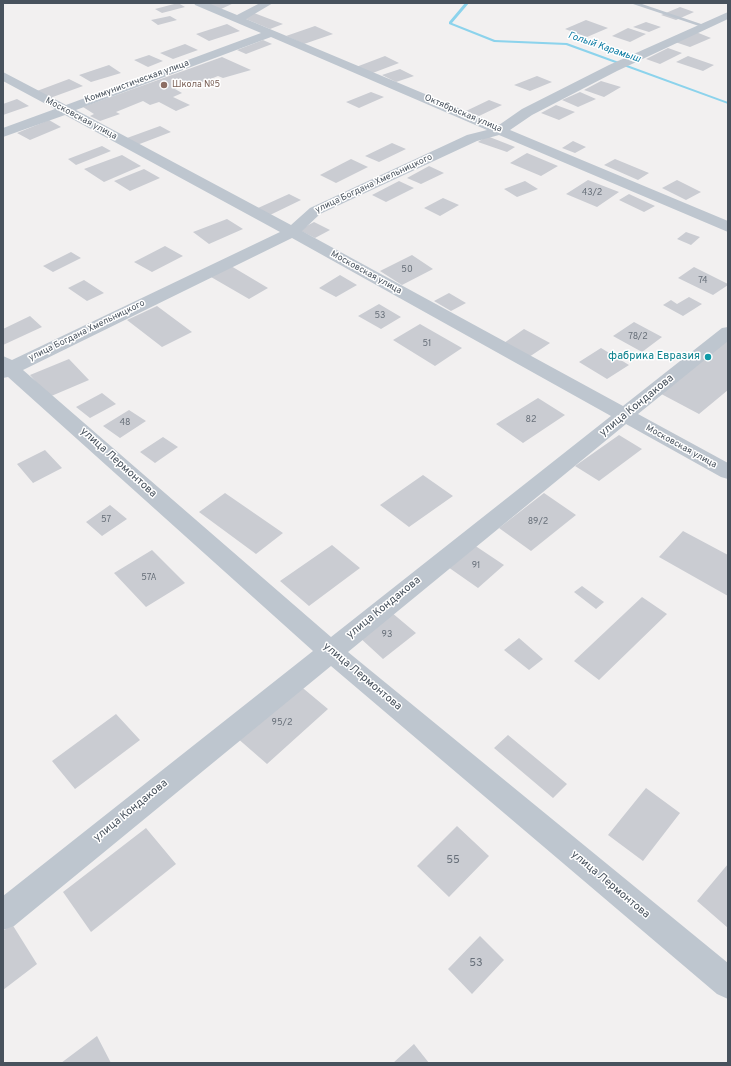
<!DOCTYPE html>
<meta charset="utf-8">
<style>
body{margin:0}
#map{position:relative;width:731px;height:1066px;overflow:hidden;background:#f2f0f0;font-family:Overpass,sans-serif}
canvas{display:block}
.frame{position:absolute;inset:0;border:4px solid #48525d;pointer-events:none}
</style>
<div id="map">
<canvas width="731" height="1066"></canvas>
<div class="frame"></div>
</div>
<script>
const ctx = document.querySelector('canvas').getContext('2d');
ctx.lineJoin = 'round';
function fill(path, color) { ctx.fillStyle = color; ctx.fill(path, 'evenodd'); }
function trace(path, color, width, dash) { ctx.strokeStyle = color; ctx.lineWidth = width; ctx.lineCap = dash ? 'butt' : 'round'; ctx.setLineDash(dash || []); ctx.stroke(path); }
function label(font, color, halo, rows, align = 'center') {
  ctx.font = font + ' Overpass,sans-serif'; ctx.lineWidth = 3; ctx.setLineDash([]); ctx.textBaseline = 'middle'; ctx.strokeStyle = halo; ctx.fillStyle = color; for (const [text, x, y, turn = 0] of rows) {
    ctx.save(); ctx.translate(x, y); ctx.rotate((+turn || 0) * Math.PI / 180); ctx.textAlign = isNaN(turn) ? turn : align; if (halo) ctx.strokeText(text, 0, 0); ctx.fillText(text, 0, 0); ctx.restore();
  }
}
fill(new Path2D(`
 M465,3H469L452,23L495,40L567,43L728,102V104L566,45L494,42L449,24V22Z`), '#8cd3ec');
fill(new Path2D(`
 M178,3L185,7L162,13L155,9Z
 M214,3H234L221,9L208,5Z
 M680,7L694,12L676,20L661,15Z
 M254,13L283,24L270,29L241,17Z
 M170,16L177,20L158,25L151,20Z
 M586,20L608,28L587,37L565,29Z
 M646,22L661,27L649,32L633,27Z
 M227,24L240,31L209,41L196,34Z
 M315,26L333,34L304,44L286,36Z
 M628,28L646,34L630,42L612,36Z
 M696,32L711,38L690,47L675,42Z
 M263,40L272,44L246,54L237,50Z
 M185,44L198,50L173,59L160,53Z
 M668,48L682,53L660,64L646,59Z
 M149,55L163,61L148,67L134,60Z
 M385,56L399,63L370,74L356,67Z
 M688,56L714,65L703,71L676,62Z
 M222,57L251,70L223,78L218,76L203,82L199,80L175,89L182,93L173,97L190,105L176,111L159,102L150,105L143,101L116,112L120,114L100,121L90,116L94,114L83,107Z
 M109,65L121,73L91,82L79,75Z
 M400,69L414,76L396,82L382,75Z
 M537,76L552,82L530,91L514,85Z
 M69,79L83,86L50,98L37,91Z
 M601,81L621,87L604,97L584,90Z
 M371,92L384,97L359,108L346,102Z
 M580,92L596,99L578,107L562,100Z
 M17,99L29,106L3,115V104Z
 M489,100L502,105L479,116L466,111Z
 M556,105L575,112L559,120L541,113Z
 M49,120L61,127L30,140L17,133Z
 M160,126L171,132L137,145L127,138Z
 M487,136L515,147L507,152L478,142Z
 M573,141L586,147L575,153L562,148Z
 M392,143L406,149L379,162L365,156Z
 M102,146L111,151L76,165L68,159Z
 M527,153L558,166L541,176L510,163Z
 M122,155L141,166L104,182L84,169Z
 M351,159L368,167L336,183L320,175Z
 M615,159L649,173L638,180L604,165Z
 M429,166L444,173L421,184L407,178Z
 M144,169L160,178L130,191L114,181Z
 M588,180L619,192L597,207L566,194Z
 M677,180L701,192L686,200L662,188Z
 M399,181L414,188L386,202L372,195Z
 M525,181L538,189L517,197L504,189Z
 M289,194L301,200L270,215L258,208Z
 M629,194L655,206L644,212L619,200Z
 M443,198L459,205L440,216L424,208Z
 M227,219L243,229L209,244L193,232Z
 M314,222L330,230L315,238L299,230Z
 M686,232L700,237L691,245L677,239Z
 M165,246L183,256L152,272L134,262Z
 M71,252L81,258L53,272L43,266Z
 M412,255L433,269L402,285L380,271Z
 M231,266L268,288L249,299L211,277Z
 M694,267L728,284V285L713,295L678,278Z
 M340,275L357,285L336,297L319,288Z
 M84,280L104,293L87,301L68,288Z
 M449,293L466,303L451,311L434,301Z
 M689,297L702,304L683,316L663,305L671,300L677,304Z
 M379,304L401,317L381,329L358,316Z
 M157,306L192,332L162,347L127,320Z
 M30,316L42,327L3,345V329Z
 M634,322L662,337L642,352L613,336Z
 M420,324L462,348L435,366L393,340Z
 M728,327V390L699,414L650,388Z
 M524,329L550,343L529,357L504,343Z
 M601,348L629,365L607,379L579,362Z
 M69,359L89,380L49,397L30,375Z
 M102,393L116,404L90,418L76,407Z
 M538,398L565,415L523,443L496,424Z
 M129,410L146,421L120,438L103,426Z
 M619,435L642,449L599,481L575,466Z
 M163,437L178,447L155,463L140,452Z
 M45,450L62,468L33,483L17,464Z
 M423,475L453,496L409,527L380,505Z
 M225,493L283,533L256,554L199,512Z
 M544,493L576,515L531,551L499,528Z
 M110,505L127,519L102,536L86,522Z
 M683,531L728,555V596L659,557Z
 M332,545L360,568L309,606L280,581Z
 M474,545L504,565L478,588L448,567Z
 M152,550L185,583L146,607L114,573Z
 M582,586L604,602L596,609L574,592Z
 M642,597L667,614L599,680L574,661Z
 M391,612L416,633L383,659L358,636Z
 M519,638L543,659L529,670L504,650Z
 M298,684L328,709L267,764L236,737Z
 M116,714L140,740L75,789L52,761Z
 M508,735L567,784L553,798L494,748Z
 M646,788L680,813L643,861L608,835Z
 M457,826L489,856L449,897L417,866Z
 M146,828L176,864L91,932L63,892Z
 M728,864V928L697,901Z
 M12,924L37,964L3,990V931Z
 M480,936L504,960L472,994L448,969Z
 M97,1036L111,1063H61Z
 M414,1044L429,1063H393Z`), '#caccd2');
fill(new Path2D(`
 M630,3H639L707,26L702,27Z`), '#bec6cf');
fill(new Path2D(`
 M194,3H208L237,15L260,3H273L246,19L499,125L522,109L609,65L728,12V19L617,71L532,115L510,130L728,221V232L499,135L477,141L320,214L302,231L623,406L722,328L728,327V341L638,414L728,463V479L721,477L626,424L348,652L728,963V999L717,994L331,666L14,926L3,930V896L313,651L8,377L3,378V356L12,360L280,232L65,115L3,137V128L55,109L3,81V72L66,105L261,33L195,5ZM271,37L487,130L467,135L310,208L291,225L76,110ZM292,238L611,416L331,637L23,370Z`), '#bec6cf');
for (const [x, y, r, color] of [
 [164,85,4,"#8d6e63"],
 [708,357,4,"#0f9aa8"]
]) { const dot = new Path2D(); dot.arc(x, y, r, 0, 2 * Math.PI); ctx.fillStyle = color; ctx.fill(dot); trace(dot, '#fff', 1.5); }
label('9px', '#48525d', '#fff', [
 ["Коммунистическая улица",137,82,-20],
 ["Октябрьская улица",463,114,23],
 ["Московская улица",81,119,28],
 ["улица Богдана Хмельницкого",374,184,-25],
 ["Московская улица",366,273,29],
 ["улица Богдана Хмельницкого",87,331,-26],
 ["Московская улица",681,447,29]
]);
label('9px', '#785e54', '#fff', [
 ["Школа №5",172,85]
], 'left');
label('9px', '#68707a', null, [
 ["43/2",592,193],
 ["50",407,270],
 ["74",703,281],
 ["53",380,316],
 ["78/2",638,337],
 ["51",427,344],
 ["82",531,420],
 ["48",125,423],
 ["57",106,520],
 ["89/2",538,522],
 ["91",476,566],
 ["57А",149,578],
 ["93",387,635],
 ["95/2",282,723]
]);
label('italic 10px', '#0c7ca4', '#fff', [
 ["Голый Карамыш",604,48,19]
]);
label('11px', '#0d838f', '#fff', [
 ["фабрика Евразия",700,357]
], 'right');
label('11px', '#48525d', '#fff', [
 ["улица Кондакова",637,406,-39],
 ["улица Лермонтова",118,463,42],
 ["улица Кондакова",384,608,-39],
 ["улица Лермонтова",362,677,40],
 ["улица Кондакова",131,811,-39],
 ["улица Лермонтова",610,885,40]
]);
label('11px', '#68707a', null, [
 ["55",453,861],
 ["53",476,964]
]);
</script>
